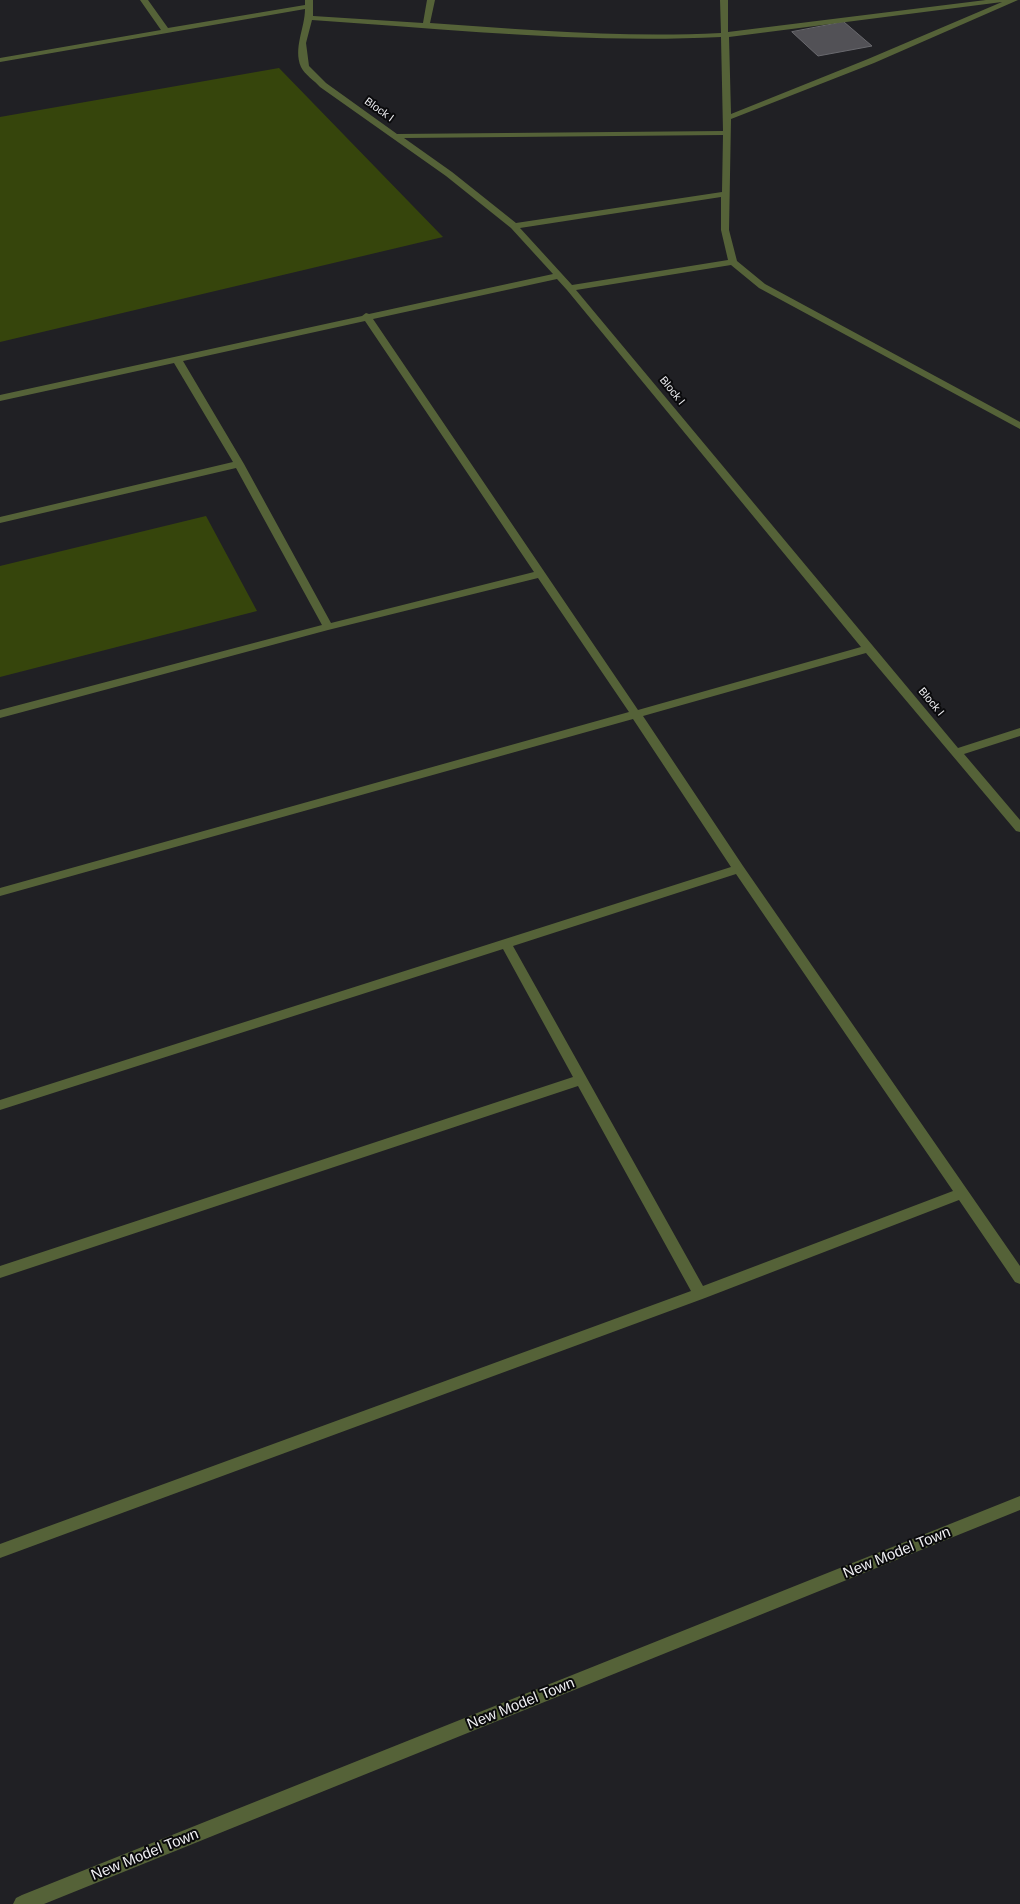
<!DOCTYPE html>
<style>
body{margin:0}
canvas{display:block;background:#202024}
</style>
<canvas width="1020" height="1904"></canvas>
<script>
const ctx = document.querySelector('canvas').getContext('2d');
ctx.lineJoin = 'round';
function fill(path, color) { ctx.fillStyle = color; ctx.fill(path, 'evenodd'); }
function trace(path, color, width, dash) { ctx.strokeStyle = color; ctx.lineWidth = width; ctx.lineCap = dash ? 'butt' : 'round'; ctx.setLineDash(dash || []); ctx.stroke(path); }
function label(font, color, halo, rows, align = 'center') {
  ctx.font = font + ' Arial,sans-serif'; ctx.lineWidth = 4; ctx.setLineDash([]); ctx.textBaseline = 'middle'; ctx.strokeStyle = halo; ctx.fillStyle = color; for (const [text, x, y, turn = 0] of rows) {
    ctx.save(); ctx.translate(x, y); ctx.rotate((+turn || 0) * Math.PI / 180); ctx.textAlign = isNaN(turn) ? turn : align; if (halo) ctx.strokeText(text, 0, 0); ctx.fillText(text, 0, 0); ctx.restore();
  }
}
fill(new Path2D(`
 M279,68L443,237L0,342V117Z
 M206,516L257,611L0,677V566Z`), '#36450c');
const building = new Path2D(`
 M844,22L872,46L818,56L792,32Z`);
fill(building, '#525156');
trace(building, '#69696e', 1);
fill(new Path2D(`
 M140,0H148L168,28L305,5V0H313V16L423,23L427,0H435L430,23C527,30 624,38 721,33L720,0H728V32L986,0H1018L874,63L731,119L729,230L737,261L765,284L1020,422V429L759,288L731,265L576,290L958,748L1020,728V736L964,754L1020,820V832L1016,831L866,653L643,716L743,866L1020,1266V1284L1015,1282L959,1200L705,1298L0,1558V1544L691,1291L578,1086L0,1278V1266L573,1077L503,949L0,1110V1100L731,867L633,719L0,896V888L629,712L538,578L328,630L0,718V710L322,625L236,468L0,523V517L233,462L174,363L0,401V395L362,316L366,313L369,314L553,274L511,228L446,176L320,87C315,81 304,74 301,67C293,48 305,28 305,9L0,62V58L161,30ZM1002,2L868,59L731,114L729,37ZM312,20C448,29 585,44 721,37L723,131L397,134L326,83L309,66L306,43ZM723,135L722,192L516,223L452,172L404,138ZM721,197V230L728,260L572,285L520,228ZM557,279L567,290L861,647L638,710L373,319ZM365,321L534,572L331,623L244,464L183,361ZM736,874L953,1191L703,1286L513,946Z
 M1020,1496V1510L44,1904H13L16,1898L22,1895Z`), '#556238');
label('11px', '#efeff2', '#0a0a0c', [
 ["Block I",379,110,36],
 ["Block I",672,391,51],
 ["Block I",931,702,50]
]);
label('15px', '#efeff2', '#0a0a0c', [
 ["New Model Town",897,1553,-22],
 ["New Model Town",521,1704,-22],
 ["New Model Town",145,1855,-22]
]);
</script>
